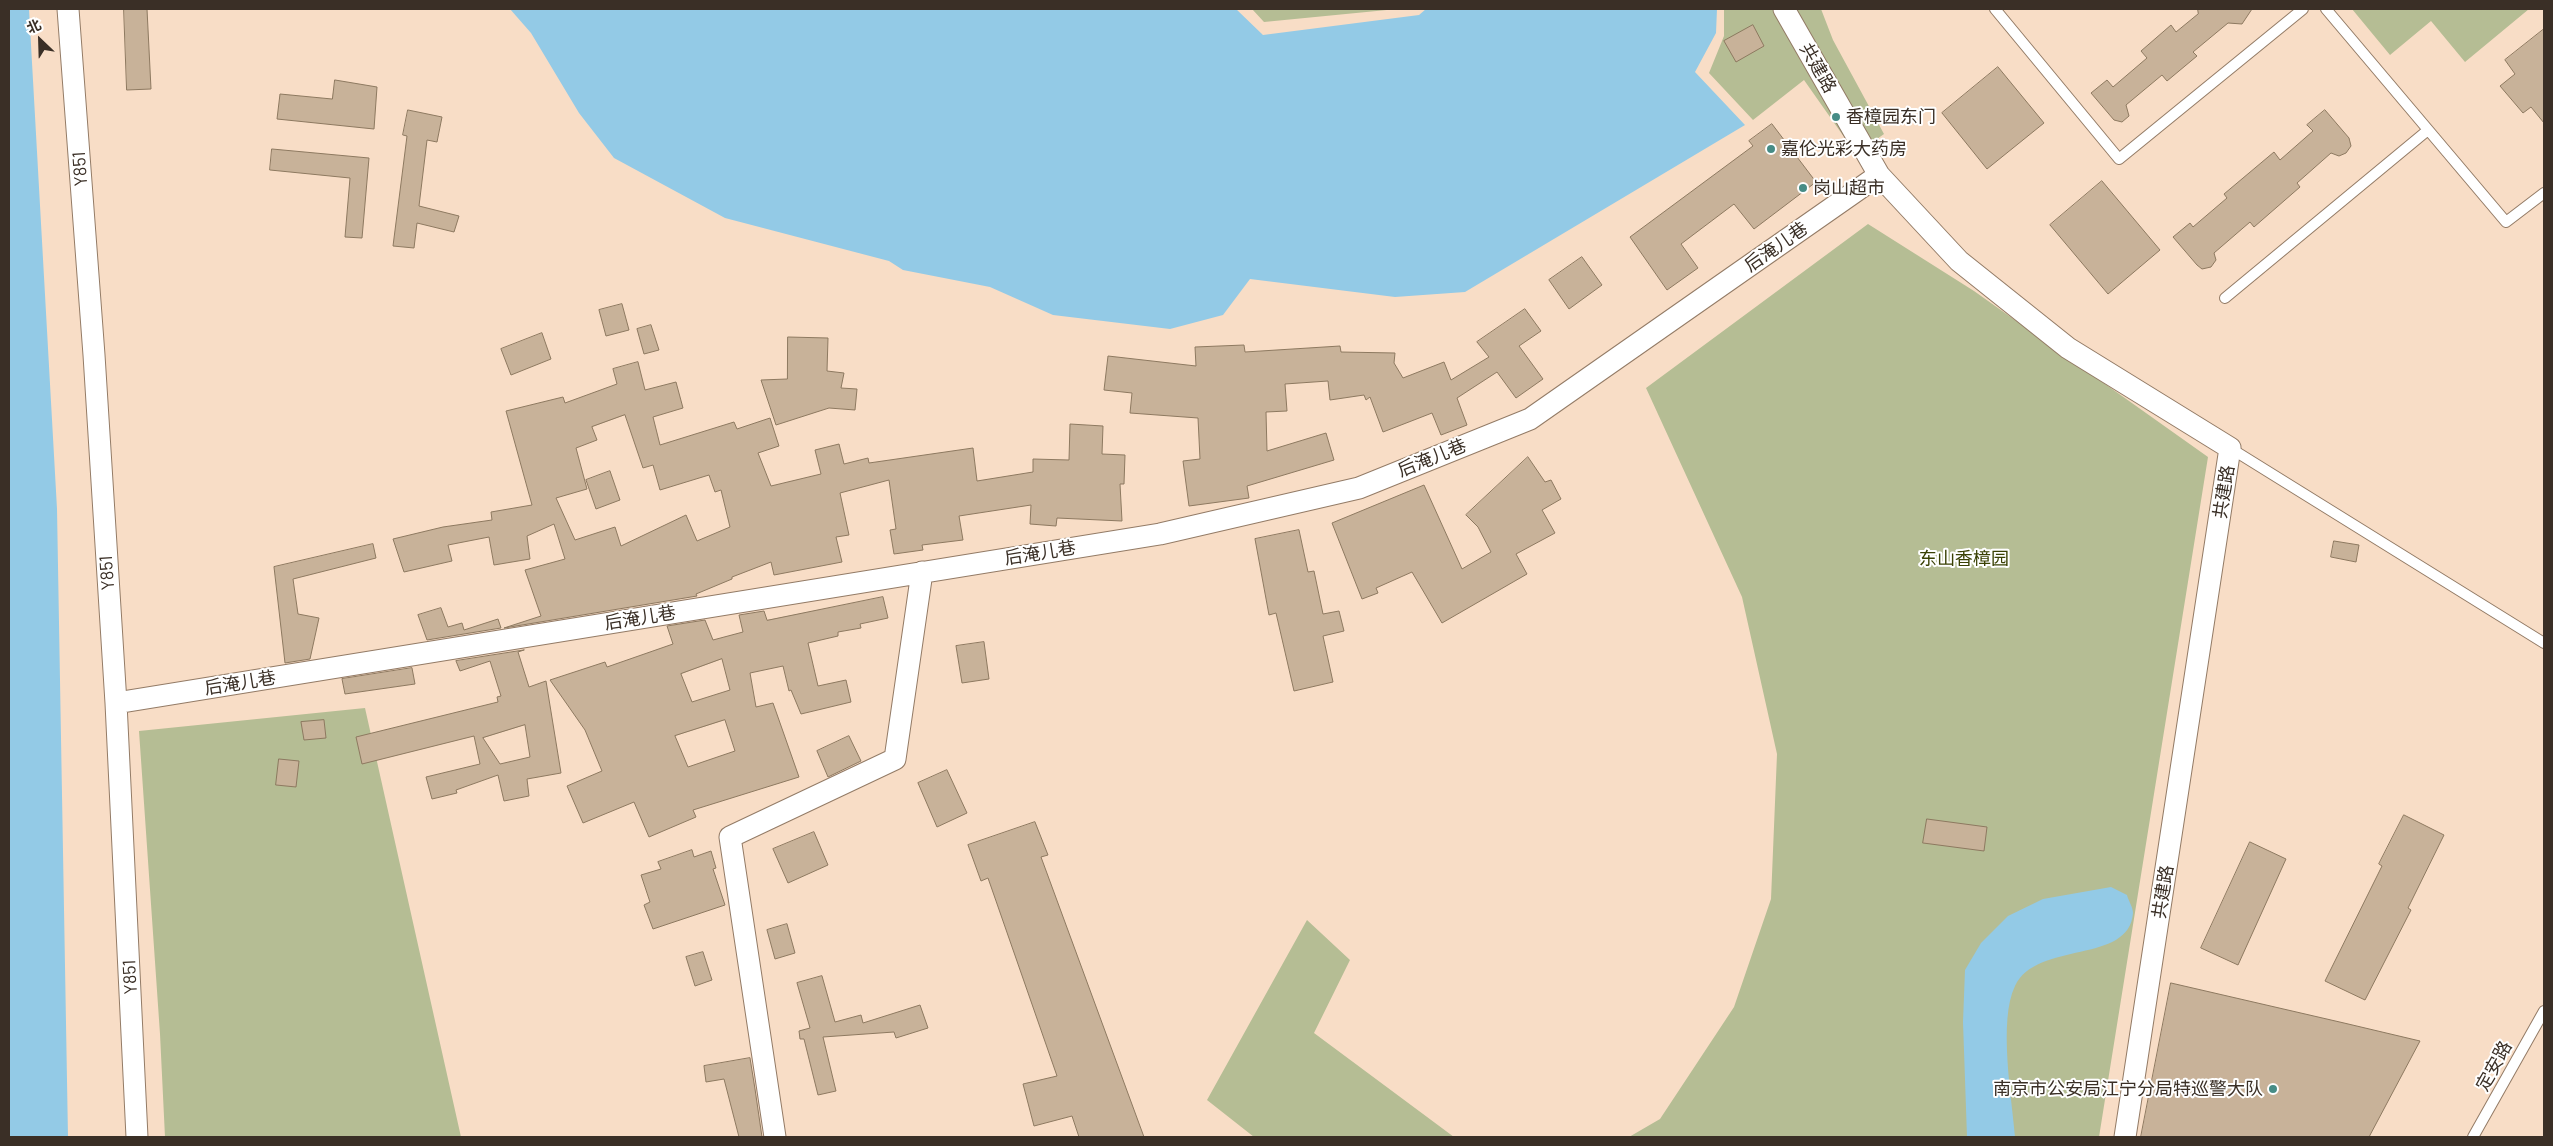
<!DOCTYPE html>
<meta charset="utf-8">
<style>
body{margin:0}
#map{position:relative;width:2553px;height:1146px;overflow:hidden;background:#f8ddc6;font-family:Barlow,"Noto Sans SC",sans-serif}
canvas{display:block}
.frame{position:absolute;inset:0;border:10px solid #3a2f26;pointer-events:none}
.north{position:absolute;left:15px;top:15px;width:50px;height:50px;-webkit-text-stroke:4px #fff;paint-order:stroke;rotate:336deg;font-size:14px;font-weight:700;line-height:20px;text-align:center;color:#3a2f26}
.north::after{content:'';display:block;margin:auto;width:18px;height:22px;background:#3a2f26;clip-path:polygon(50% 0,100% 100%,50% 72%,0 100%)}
</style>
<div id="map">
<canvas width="2553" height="1146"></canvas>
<div class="frame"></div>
<div class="north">北</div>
</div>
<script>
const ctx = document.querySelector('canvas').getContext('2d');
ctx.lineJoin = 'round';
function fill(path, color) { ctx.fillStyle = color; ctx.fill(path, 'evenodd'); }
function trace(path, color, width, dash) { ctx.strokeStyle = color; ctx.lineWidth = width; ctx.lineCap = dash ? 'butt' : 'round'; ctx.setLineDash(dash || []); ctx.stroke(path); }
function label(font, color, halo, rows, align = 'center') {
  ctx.font = font + ' Barlow,"Noto Sans SC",sans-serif'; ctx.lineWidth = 4; ctx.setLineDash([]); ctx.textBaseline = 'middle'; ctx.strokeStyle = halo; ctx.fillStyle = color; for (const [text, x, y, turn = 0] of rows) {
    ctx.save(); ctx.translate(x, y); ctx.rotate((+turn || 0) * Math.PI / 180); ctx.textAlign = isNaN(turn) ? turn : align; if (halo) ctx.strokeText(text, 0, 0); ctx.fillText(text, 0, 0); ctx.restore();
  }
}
fill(new Path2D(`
 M1252,9H1397L1264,22Z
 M1724,9H1821L1833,40L1884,134L1856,154L1804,80L1753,120L1709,73L1724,36Z
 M2352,9H2529L2465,62L2431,21L2390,55Z
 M1868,224L1974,291L2208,457L2099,1137H1629L1660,1119L1734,1007L1771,899L1777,754L1742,597L1646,388Z
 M365,708L461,1137H165L160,1034L139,731Z
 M1307,920L1350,960L1314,1033L1454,1137H1254L1207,1100Z`), '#b5bd94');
fill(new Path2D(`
 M9,9H29L57,509L68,1137H9Z
 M510,9H1236L1263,35L1419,15L1426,9H1717L1716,33L1695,72L1745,125L1465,292L1395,297L1250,279L1223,315L1170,329L1053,315L990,287L903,270L889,261L725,218L614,158L579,113L531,33Z
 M2111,887L2127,895C2128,900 2133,907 2133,913C2129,965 2037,940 2015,986C1998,1021 2012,1098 2015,1137H1967L1963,1022L1965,970L1981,943L2008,916L2043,899Z`), '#93cae6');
const building = new Path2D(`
 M124,9H147L151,89L127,90Z
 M2198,9H2252L2242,24L2228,23L2193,52L2197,56L2167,81L2162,75L2126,105L2129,116L2122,122L2114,120L2091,93L2107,80L2113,87L2147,58L2141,51L2171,25L2176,32L2198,14Z
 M1753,25L1764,46L1736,62L1724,41Z
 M2544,29V123L2531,107L2523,113L2500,86L2515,74L2505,60Z
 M1998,67L2044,123L1987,169L1942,113Z
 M335,80L377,87L374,129L277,119L280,94L332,99Z
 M408,110L442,117L437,142L427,140L419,206L459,216L454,232L417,223L414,248L393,246L407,136L403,135Z
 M2325,110L2349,138L2351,146L2346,153L2339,156L2331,153L2297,183L2300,187L2254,227L2250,222L2214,253L2216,260L2211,267L2202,269L2197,265L2173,237L2190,223L2193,227L2227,198L2224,194L2274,152L2280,160L2313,131L2307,125Z
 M1772,124L1816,182L1754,229L1734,204L1681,244L1698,268L1667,290L1630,237L1753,146L1749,141Z
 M272,149L369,158L362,238L345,237L350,178L270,170Z
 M2102,181L2160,250L2108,294L2050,225Z
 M1582,257L1602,285L1569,309L1549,280Z
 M622,304L629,330L606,336L599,310Z
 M1525,309L1541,331L1519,346L1543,379L1516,398L1497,372L1457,398L1467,425L1441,435L1432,413L1383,432L1370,397L1366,400L1364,395L1330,400L1328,381L1285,384L1287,411L1266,412L1267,451L1326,433L1334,460L1247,486L1249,498L1189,506L1183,461L1200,459L1198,418L1130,413L1132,393L1104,390L1108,356L1196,366L1195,347L1244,345L1245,352L1340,346L1341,352L1395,353L1394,363L1403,378L1444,362L1451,380L1489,357L1477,342Z
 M651,325L659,350L644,354L637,329Z
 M542,333L551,359L511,375L501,349Z
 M788,337L828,338L827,371L844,373L841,388L857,389L855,410L829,408L776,425L761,380L787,379Z
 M638,362L645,390L676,382L683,408L653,417L660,445L734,422L737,429L770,418L779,446L758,453L771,486L821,474L815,450L839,444L844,464L868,458L869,463L973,448L977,481L1033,472V459L1069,460L1070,424L1103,426L1102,454L1125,455L1124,484H1120L1122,521L1057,518L1056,526L1030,524L1031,505L959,516L963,540L922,545L923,550L894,554L890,530L896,529L889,480L840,493L849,535L836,537L842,562L774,575L771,562L732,577V579L696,594L697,596L504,628L541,616L525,570L565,559L554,524L527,536L530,559L494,565L489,537L448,545L452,561L404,572L393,539L443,527L492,520L491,512L532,505L506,411L563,397L565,403L617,384L613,369ZM625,415L643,468L653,465L660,490L709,475L715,492L721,490L730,527L697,541L686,515L621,546L615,527L575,540L556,498L587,489L576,448L597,440L592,427Z
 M1528,457L1545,482L1551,480L1561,499L1542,510L1555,533L1516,554L1527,574L1442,623L1412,572L1376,588L1378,593L1362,599L1332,523L1424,485L1462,569L1491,552L1478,527L1466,515Z
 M610,471L620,500L596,509L586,480Z
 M1299,530L1308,572L1314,571L1323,614L1339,611L1344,631L1323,636L1333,682L1294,691L1276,613L1269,615L1255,539Z
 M2334,541L2359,545L2356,562L2331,557Z
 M373,544L376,558L293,579L298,614L319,618L310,659L285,663L274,567Z
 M883,597L888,618L860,624L861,628L838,632V636L808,643L818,686L846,680L851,702L801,714L791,690L789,691L783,666L750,673L756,707L773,703L799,777L693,810L696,817L649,837L634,802L583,823L567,786L602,771L585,730L550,680L605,662L607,667L673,644L667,626L705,620L713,640L743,632L739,615L764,611L767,620ZM722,659L730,690L692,702L681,674ZM725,720L735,751L688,767L675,736Z
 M441,608L448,627L462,623L464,630L498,619L501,628L427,640L418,615Z
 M984,642L989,679L962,683L956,646Z
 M524,650L518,652L529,687L546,681L561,773L527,779L529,796L504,801L498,775L456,790L457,793L432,799L426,777L480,764L474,736L362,764L356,737L498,702L497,697L501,696L490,661L460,671L456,661ZM525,725L530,757L500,764L483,738Z
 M412,668L415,684L345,694L342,679Z
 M324,720L326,738L304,740L301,722Z
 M849,736L861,761L828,777L817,751Z
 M279,759L299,761L296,787L276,785Z
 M947,770L967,813L937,827L918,783Z
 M2404,815L2444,835L2408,908L2411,910L2365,1000L2325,981L2382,866L2379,864Z
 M1927,819L1987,827L1984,851L1923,843Z
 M1035,822L1048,855L1041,857L1144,1137H1079L1072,1116L1034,1126L1023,1084L1057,1076L988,878L981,881L968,845Z
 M814,832L828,865L788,883L773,849Z
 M2250,842L2286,859L2238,965L2201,948Z
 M692,850L694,857L711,851L716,868L713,869L725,905L653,929L644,905L650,902L641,875L661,869L658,862Z
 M787,924L795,953L775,959L767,930Z
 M703,952L712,980L695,986L686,957Z
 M822,976L835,1022L861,1015L863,1023L920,1005L928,1028L896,1038L894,1032L823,1037L836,1091L818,1095L804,1039H800L799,1031L810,1028L797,983Z
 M2171,983L2344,1023L2420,1041L2369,1137H2141Z
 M750,1058L755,1089L762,1137H739L724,1079L706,1082L704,1066Z`);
fill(building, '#c8b299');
trace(building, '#8d7960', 1);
const lane = new Path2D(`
 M1995,9L2119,159L2303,9
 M2326,9L2506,222L2544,193
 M2225,298L2428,130
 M2230,448L2544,643
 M2473,1137L2544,1011`);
const street = new Path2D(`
 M68,9L94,355L116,703L137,1137
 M1784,9L1879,175L1959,261L2068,348L2230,448L2125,1137
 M116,703L1160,534L1359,488L1530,419L1879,175
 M775,1137L730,837L895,759L922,572`);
trace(lane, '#937b66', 12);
trace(street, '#937b66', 23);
trace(lane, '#fff', 10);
trace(street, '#fff', 21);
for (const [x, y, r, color] of [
 [1836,117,5,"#468c86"],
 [1771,149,5,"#468c86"],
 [1803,188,5,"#468c86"],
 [2273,1089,5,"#468c86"]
]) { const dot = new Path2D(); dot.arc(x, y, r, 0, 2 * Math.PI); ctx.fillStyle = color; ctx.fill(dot); trace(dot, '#fff', 2); }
label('18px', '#3a2f26', '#fff', [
 ["共建路",1818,68,60],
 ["Y851",80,169,-94],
 ["后淹儿巷",1776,247,-35],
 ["后淹儿巷",1432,458,-22],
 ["共建路",2224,492,-81],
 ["后淹儿巷",1040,553,-9],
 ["Y851",107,573,-94],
 ["后淹儿巷",640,618,-9],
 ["后淹儿巷",240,683,-9],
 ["共建路",2163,892,-81],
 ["Y851",130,977,-93],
 ["定安路",2494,1066,-61]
]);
label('18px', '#3a2f26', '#fff', [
 ["香樟园东门",1846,117],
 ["嘉伦光彩大药房",1781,149],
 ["岗山超市",1813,188],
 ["南京市公安局江宁分局特巡警大队",2263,1089,"right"]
], 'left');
label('18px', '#3a4104', '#fff', [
 ["东山香樟园",1964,559]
]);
</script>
